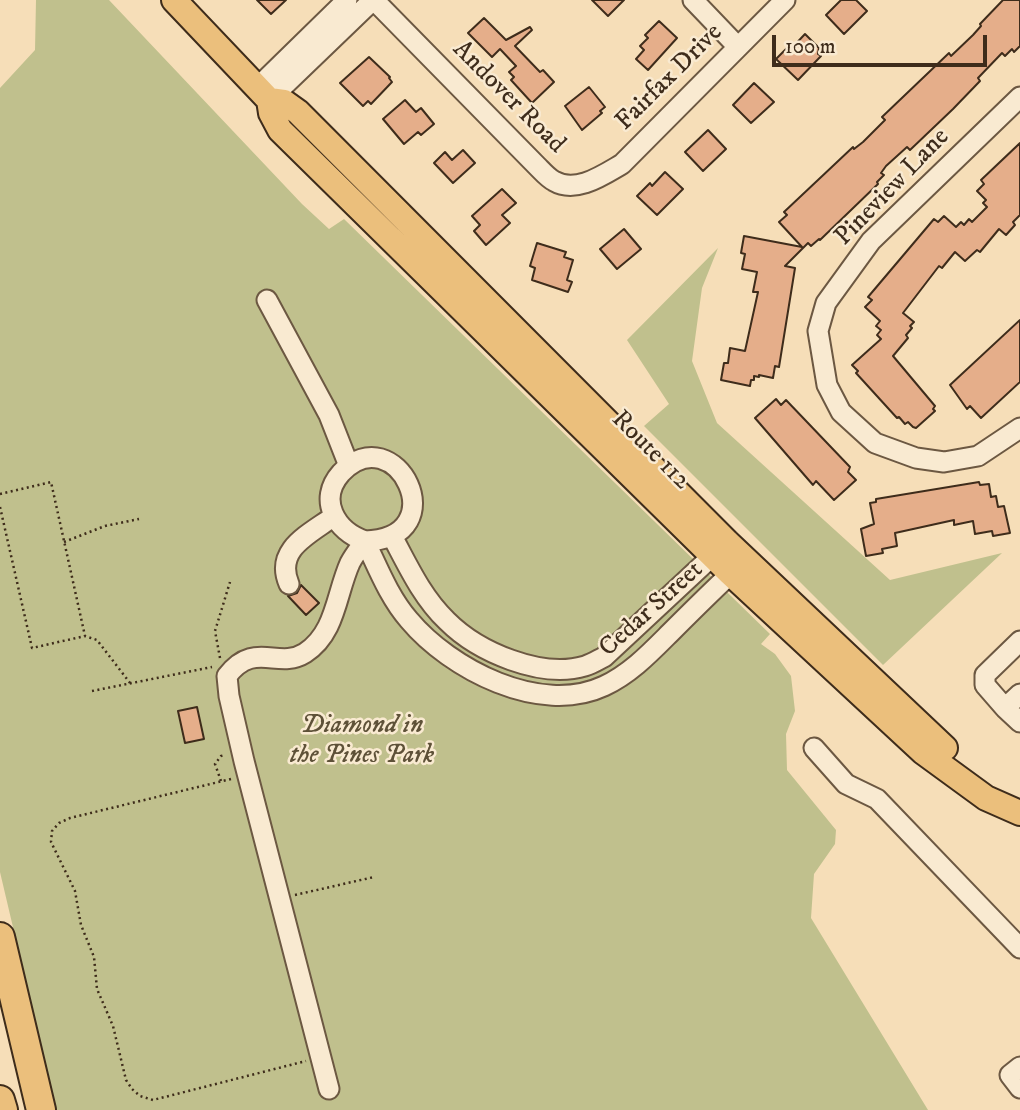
<!DOCTYPE html>
<style>
body{margin:0}
#map{position:relative;width:1020px;height:1110px;overflow:hidden;background:#f6deb8;font-family:"IM FELL DW Pica",serif}
canvas{display:block}
.scale{position:absolute;left:772px;top:35px;width:215px;height:32px;box-sizing:border-box;border:4px solid #3e2c1b;border-top:0;padding-left:9px;font-size:21px;line-height:24px;white-space:nowrap;color:#3e2c1b;-webkit-text-stroke:5px #f9ead1;paint-order:stroke}
</style>
<div id="map">
<canvas width="1020" height="1110"></canvas>
<div class="scale">100 m</div>
</div>
<script>
const ctx = document.querySelector('canvas').getContext('2d');
ctx.lineJoin = 'round';
function fill(path, color) { ctx.fillStyle = color; ctx.fill(path, 'evenodd'); }
function trace(path, color, width, dash) { ctx.strokeStyle = color; ctx.lineWidth = width; ctx.lineCap = dash ? 'butt' : 'round'; ctx.setLineDash(dash || []); ctx.stroke(path); }
function label(font, color, halo, rows, align = 'center') {
  ctx.font = font + ' "IM FELL DW Pica",serif'; ctx.lineWidth = 5; ctx.setLineDash([]); ctx.textBaseline = 'middle'; ctx.strokeStyle = halo; ctx.fillStyle = color; for (const [text, x, y, turn = 0] of rows) {
    ctx.save(); ctx.translate(x, y); ctx.rotate((+turn || 0) * Math.PI / 180); ctx.textAlign = isNaN(turn) ? turn : align; if (halo) ctx.strokeText(text, 0, 0); ctx.fillText(text, 0, 0); ctx.restore();
  }
}
fill(new Path2D(`
 M36,0H109L302,204L329,229L344,219L770,634L761,644L775,654L791,676L795,711L786,734L787,770L836,830L835,844L814,874L811,918L928,1110H56L0,872V88L35,50Z
 M718,248L702,288L692,361L717,423L890,580L1002,553L883,665L644,426L669,404L627,340Z`), '#c0c08d');
const building = new Path2D(`
 M257,0H286L271,14Z
 M592,0H624L608,16Z
 M841,0H856L867,11L844,34L826,15Z
 M1003,0H1020V46L1014,52L1012,49L1005,56L1002,53L978,78L980,81L953,109L910,150L907,147L886,166L881,173L884,175L877,182L878,184L820,240L819,239L811,246L808,243L785,266L795,268L779,367L775,366L773,378L759,375V377L754,376V380H751L750,386L721,380L724,363H728L730,348L745,351L758,292H753L757,272L742,269L745,254L741,253L744,236L802,247L779,222L787,215L784,212L853,147L854,149L863,142L885,120L882,117L949,53L951,56L973,35L981,26L980,24Z
 M484,18L506,40L530,27L532,30L515,46L540,72L543,70L554,82L532,103L511,80L514,77L509,72L516,66L500,49L492,57L468,33Z
 M659,21L677,38L648,70L636,59L644,50L640,46L648,38L645,35Z
 M805,34L819,48L818,54L821,56L798,80L776,59L787,48L789,51Z
 M369,57L390,77L389,78L392,82L371,104L368,101L363,106L340,83Z
 M754,83L774,102L751,123L733,105Z
 M589,87L605,107L600,111L602,113L582,130L565,106Z
 M405,100L416,112L421,108L434,124L421,135L418,132L404,144L383,119Z
 M708,130L726,149L703,171L685,152Z
 M1020,143V215L1013,222L1015,225L1006,235L999,229L980,252L977,250L965,261L955,252L942,268L939,266L903,313L914,322L910,326L912,328L906,335L908,338L893,356L935,406L933,409L935,411L916,428L913,427L908,422L905,424L899,417L897,418L856,373L858,371L852,365L881,339L877,335L881,330L876,326L880,321L865,307L872,300L868,297L934,219L938,222L944,216L956,227L961,222L964,225L969,219L972,222L987,207L983,203L986,200L977,191L984,184L981,180Z
 M463,150L475,163L453,183L434,163L445,152L452,160Z
 M665,172L683,189L657,215L637,196L650,183L652,186Z
 M502,189L516,203L502,215L510,223L486,245L474,231L480,225L472,216Z
 M624,229L641,249L617,269L600,249Z
 M537,243L566,252L564,257L573,260L567,280L572,282L568,292L532,280L535,268L530,266Z
 M1020,320V382L981,418L970,406L967,409L950,385Z
 M776,399L781,405L786,400L850,467L848,472L856,480L834,500L816,481L813,485L755,418Z
 M979,482L980,485L989,484L991,497L996,496L998,507L1004,506L1010,533L993,536L992,531L975,534L973,521L954,525V520L895,533L897,546L882,549L883,553L866,556L861,529L874,524L870,503L876,502V499Z
 M301,585L319,603L306,615L288,596L297,593Z
 M197,707L204,739L185,743L178,711Z`);
fill(building, '#e5ae8a');
trace(building, '#3e2c1b', 2);
const minor = new Path2D(`
 M374,0L537,166C542,171 548,178 554,181C576,194 603,175 622,164L785,0
 M693,0L738,47
 M257,88L347,0
 M1020,97L871,241L826,303L818,331L827,385L841,412L875,443L916,458L944,462L978,456L1020,428
 M269,100L373,0
 M267,300L329,415L349,466
 M392,536C408,566 422,597 447,621C478,652 541,679 585,666C592,664 598,660 604,657L721,548
 M365,541C458,538 395,415 341,473C317,500 336,531 365,541C378,568 389,597 409,620C450,669 540,716 604,686C630,674 650,653 670,633C693,610 715,588 739,566
 M289,584C274,549 310,534 334,516
 M1020,694L1005,708L1020,722
 M1005,708L985,685V675L1020,641
 M814,748L846,784L877,799L1020,948
 M1020,1067L1010,1075L1020,1088
 M329,1089L244,761L229,696L227,676C254,640 278,670 305,653C336,633 336,594 350,563C354,555 360,548 365,541`);
const major = new Path2D(`
 M174,0L269,100L271,113L280,130L730,573L923,752L986,798L1020,813
 M269,100L284,102L298,112L727,542L945,748`);
const highway = new Path2D(`
 M0,937L41,1110
 M0,1100L3,1110`);
trace(minor, '#6c5842', 23);
trace(major, '#3e2c1b', 28);
trace(highway, '#3e2c1b', 32);
trace(new Path2D(`
 M0,494L51,482L85,636
 M0,507L32,648L85,636L97,640L130,683
 M64,542L105,526L139,519
 M220,658L215,631L230,582
 M92,691L212,667
 M231,779L70,818L59,823L52,831L51,842L75,891L81,925L94,957L97,989L113,1026L126,1080L132,1089L140,1096L153,1100L306,1061
 M221,781L215,764L221,756L225,755
 M295,895L374,877`), '#3e2c1b', 2.5, [2, 3.5]);
trace(minor, '#f9ead1', 19);
trace(major, '#ebbf7c', 24);
trace(highway, '#ebbf7c', 28);
label('26px', '#3e2c1b', '#f9ead1', [
 ["Fairfax Drive",670,78,-45],
 ["Andover Road",508,98,45],
 ["Pineview Lane",893,188,-46],
 ["Route 112",650,451,45],
 ["Cedar Street",652,610,-42]
]);
label('italic 26px', '#5e5138', '#f9ead1', [
 ["Diamond in",362,727],
 ["the Pines Park",362,757]
]);
</script>
